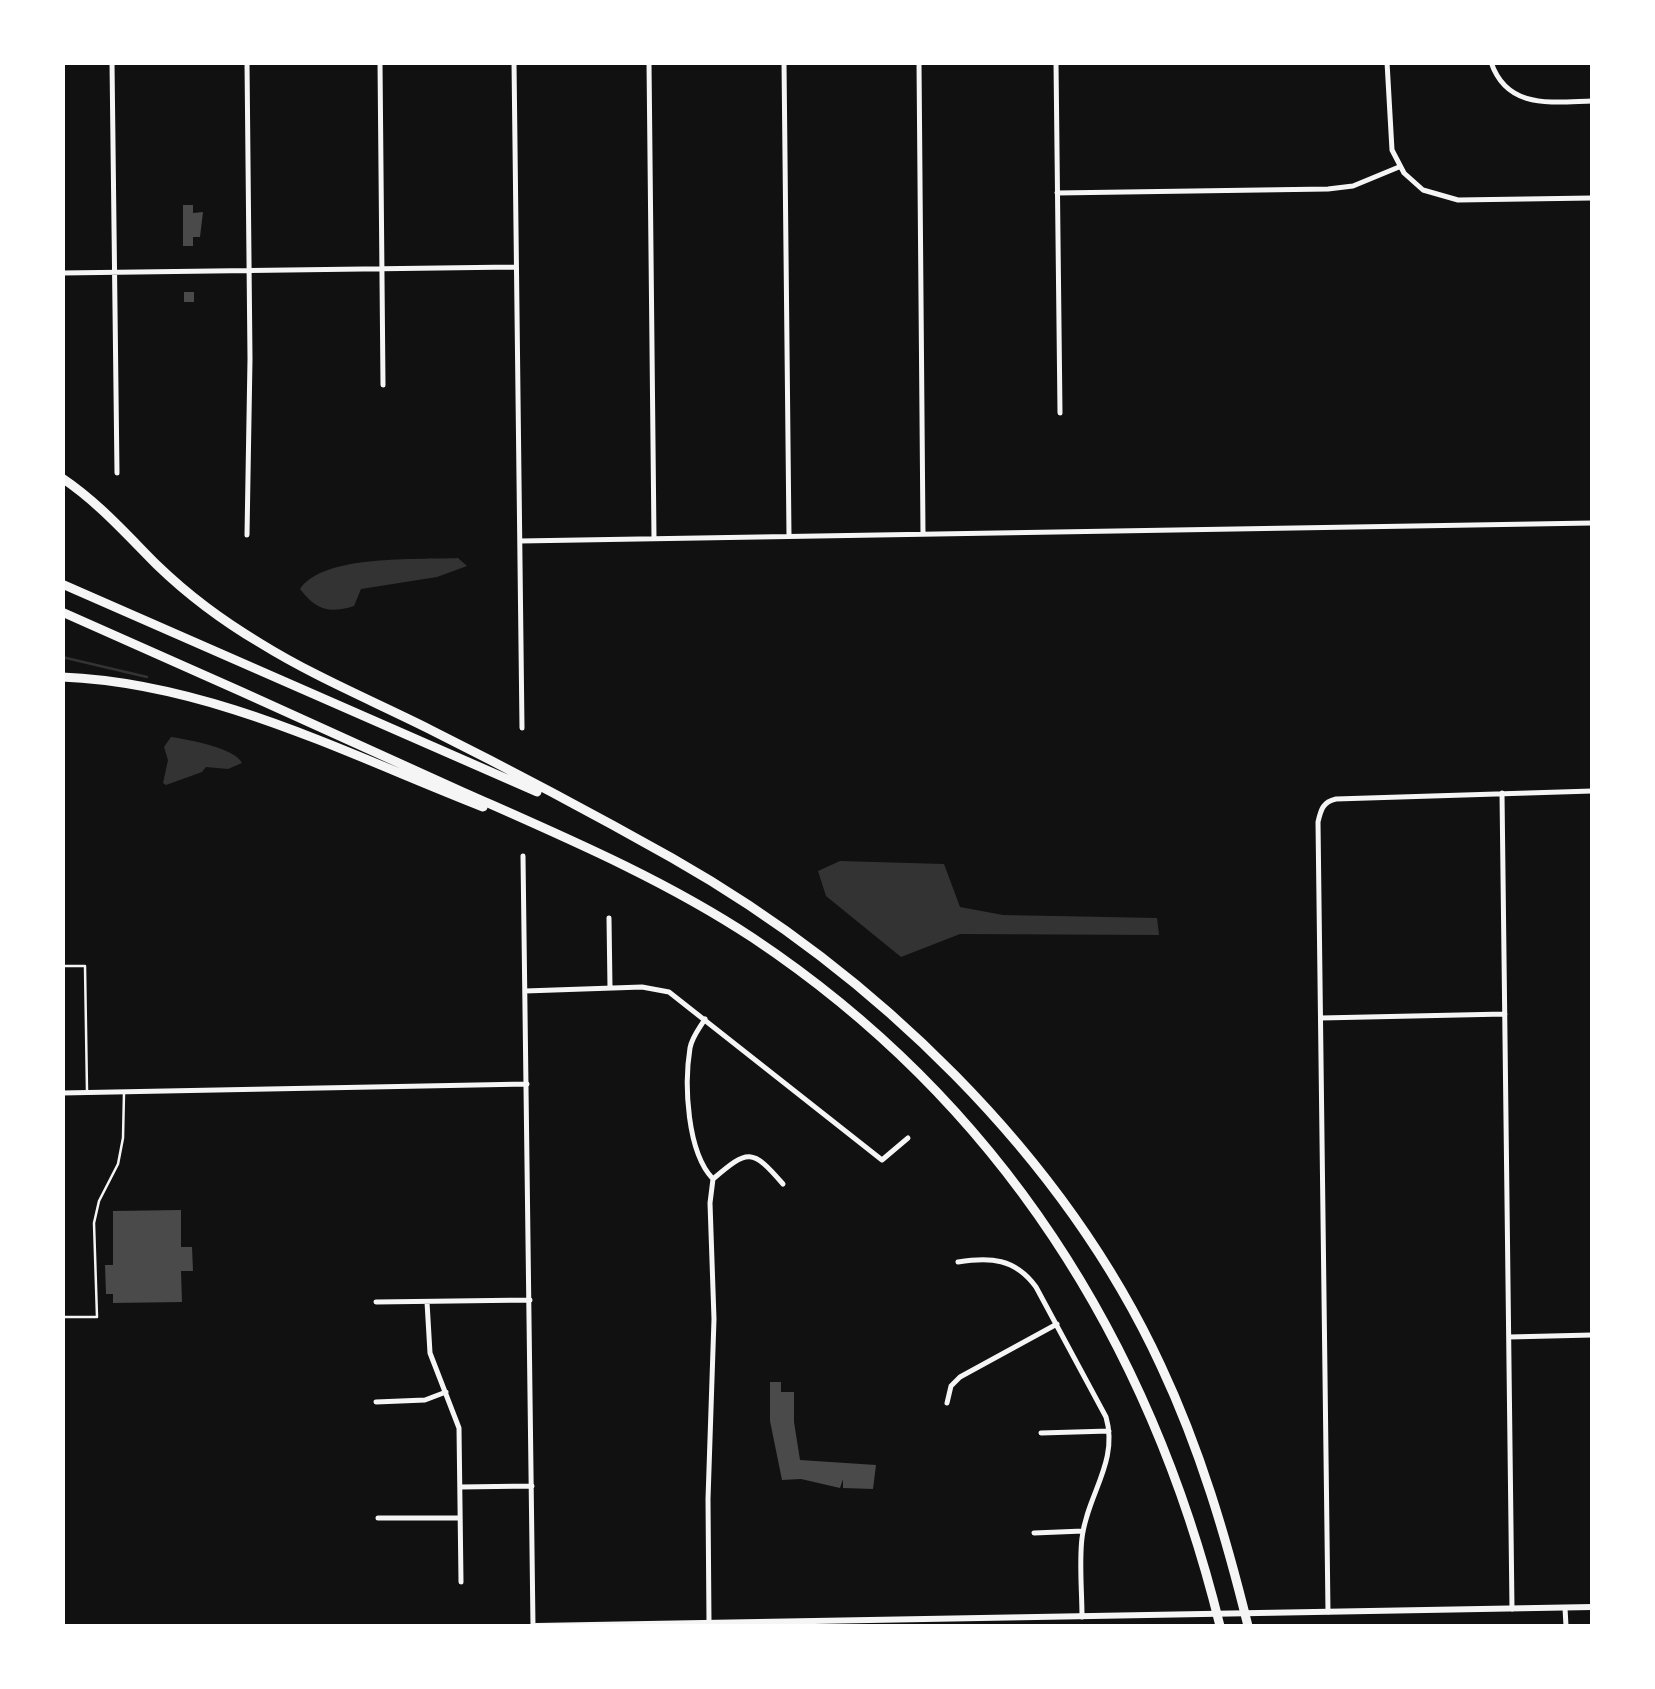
<!DOCTYPE html>
<style>
body{margin:0}
#map{position:relative;width:1655px;height:1689px;overflow:hidden;background:#111;font-family:Overpass,sans-serif}
canvas{display:block}
.frame{position:absolute;inset:0;border:65px solid #fff;pointer-events:none}
</style>
<div id="map">
<canvas width="1655" height="1689"></canvas>
<div class="frame"></div>
</div>
<script>
const ctx = document.querySelector('canvas').getContext('2d');
ctx.lineJoin = 'round';
function fill(path, color) { ctx.fillStyle = color; ctx.fill(path, 'evenodd'); }
function trace(path, color, width, dash) { ctx.strokeStyle = color; ctx.lineWidth = width; ctx.lineCap = dash ? 'butt' : 'round'; ctx.setLineDash(dash || []); ctx.stroke(path); }
fill(new Path2D(`
 M458,558L467,566L437,577L361,589L354,606C329,614 316,610 300,589C323,554 418,560 458,558Z
 M171,737C190,740 235,748 242,763L228,769L206,767L202,772L166,785L163,783L168,760L164,747Z
 M840,861L944,864L960,907L1003,915L1157,918L1159,935L960,934L901,957L826,896L818,871Z`), '#333');
trace(new Path2D(`
 M62,657L147,677`), '#333', 2.5);
fill(new Path2D(`
 M183,205H193V213L203,212L200,237H193V246H183Z
 M184,292H194V302H184Z
 M181,1210V1247H192L193,1271H181L182,1302L113,1303V1294H106L105,1265H113V1211Z
 M770,1382H781V1392H794V1422L800,1460L876,1465L873,1489L843,1488V1479L840,1488L801,1479L782,1480L770,1421Z`), '#4a4a4a');
trace(new Path2D(`
 M62,966H85L87,1091
 M62,1317H97L94,1223L99,1201L118,1164L123,1138L124,1093`), '#f5f5f5', 2.5);
trace(new Path2D(`
 M112,62L117,473
 M247,62L250,359L247,535
 M380,62L383,385
 M514,62L522,728
 M649,62L654,538
 M784,62L789,536
 M919,62L923,534
 M1056,62L1060,413
 M1387,62L1392,150L1404,173L1423,190L1458,200L1592,198
 M1491,62C1507,110 1552,102 1592,101
 M1057,193L1328,189L1353,186L1399,167
 M62,273L514,267
 M520,541L1592,523
 M1502,793L1512,1609
 M523,856L533,1626
 M609,918L610,988
 M525,991L642,987L669,992L882,1160L908,1138
 M1321,1018L1505,1014
 M705,1019C699,1029 692,1037 690,1048C684,1085 687,1152 713,1179L710,1203L714,1319L708,1499L709,1623
 M62,1093L527,1084
 M713,1179C748,1149 752,1148 783,1184
 M958,1262C990,1257 1015,1258 1036,1287L1106,1417C1119,1462 1087,1495 1082,1538C1079,1563 1082,1591 1082,1617
 M376,1302L530,1300
 M427,1302L430,1353L459,1428L461,1582
 M1509,1337L1592,1335
 M376,1402L425,1400L446,1392
 M947,1403L951,1386L960,1377L1057,1324
 M1041,1433L1109,1431
 M460,1487L532,1486
 M378,1518H460
 M1034,1533L1083,1531
 M1565,1608L1566,1626
 M1328,1612L1318,822C1321,809 1323,802 1336,799L1592,791`), '#f5f5f5', 5);
trace(new Path2D(`
 M536,1626L1592,1607`), '#f5f5f5', 6);
trace(new Path2D(`
 M62,478C98,502 127,535 157,565C188,595 223,621 260,643C313,676 373,701 429,729C511,770 592,813 672,858C873,972 1063,1154 1161,1366C1200,1449 1226,1537 1248,1626
 M62,584L537,792
 M62,612C196,671 330,731 463,792C562,836 662,878 753,938C1000,1103 1150,1341 1220,1626
 M62,677C211,683 347,754 483,807`), '#f5f5f5', 9);
</script>
